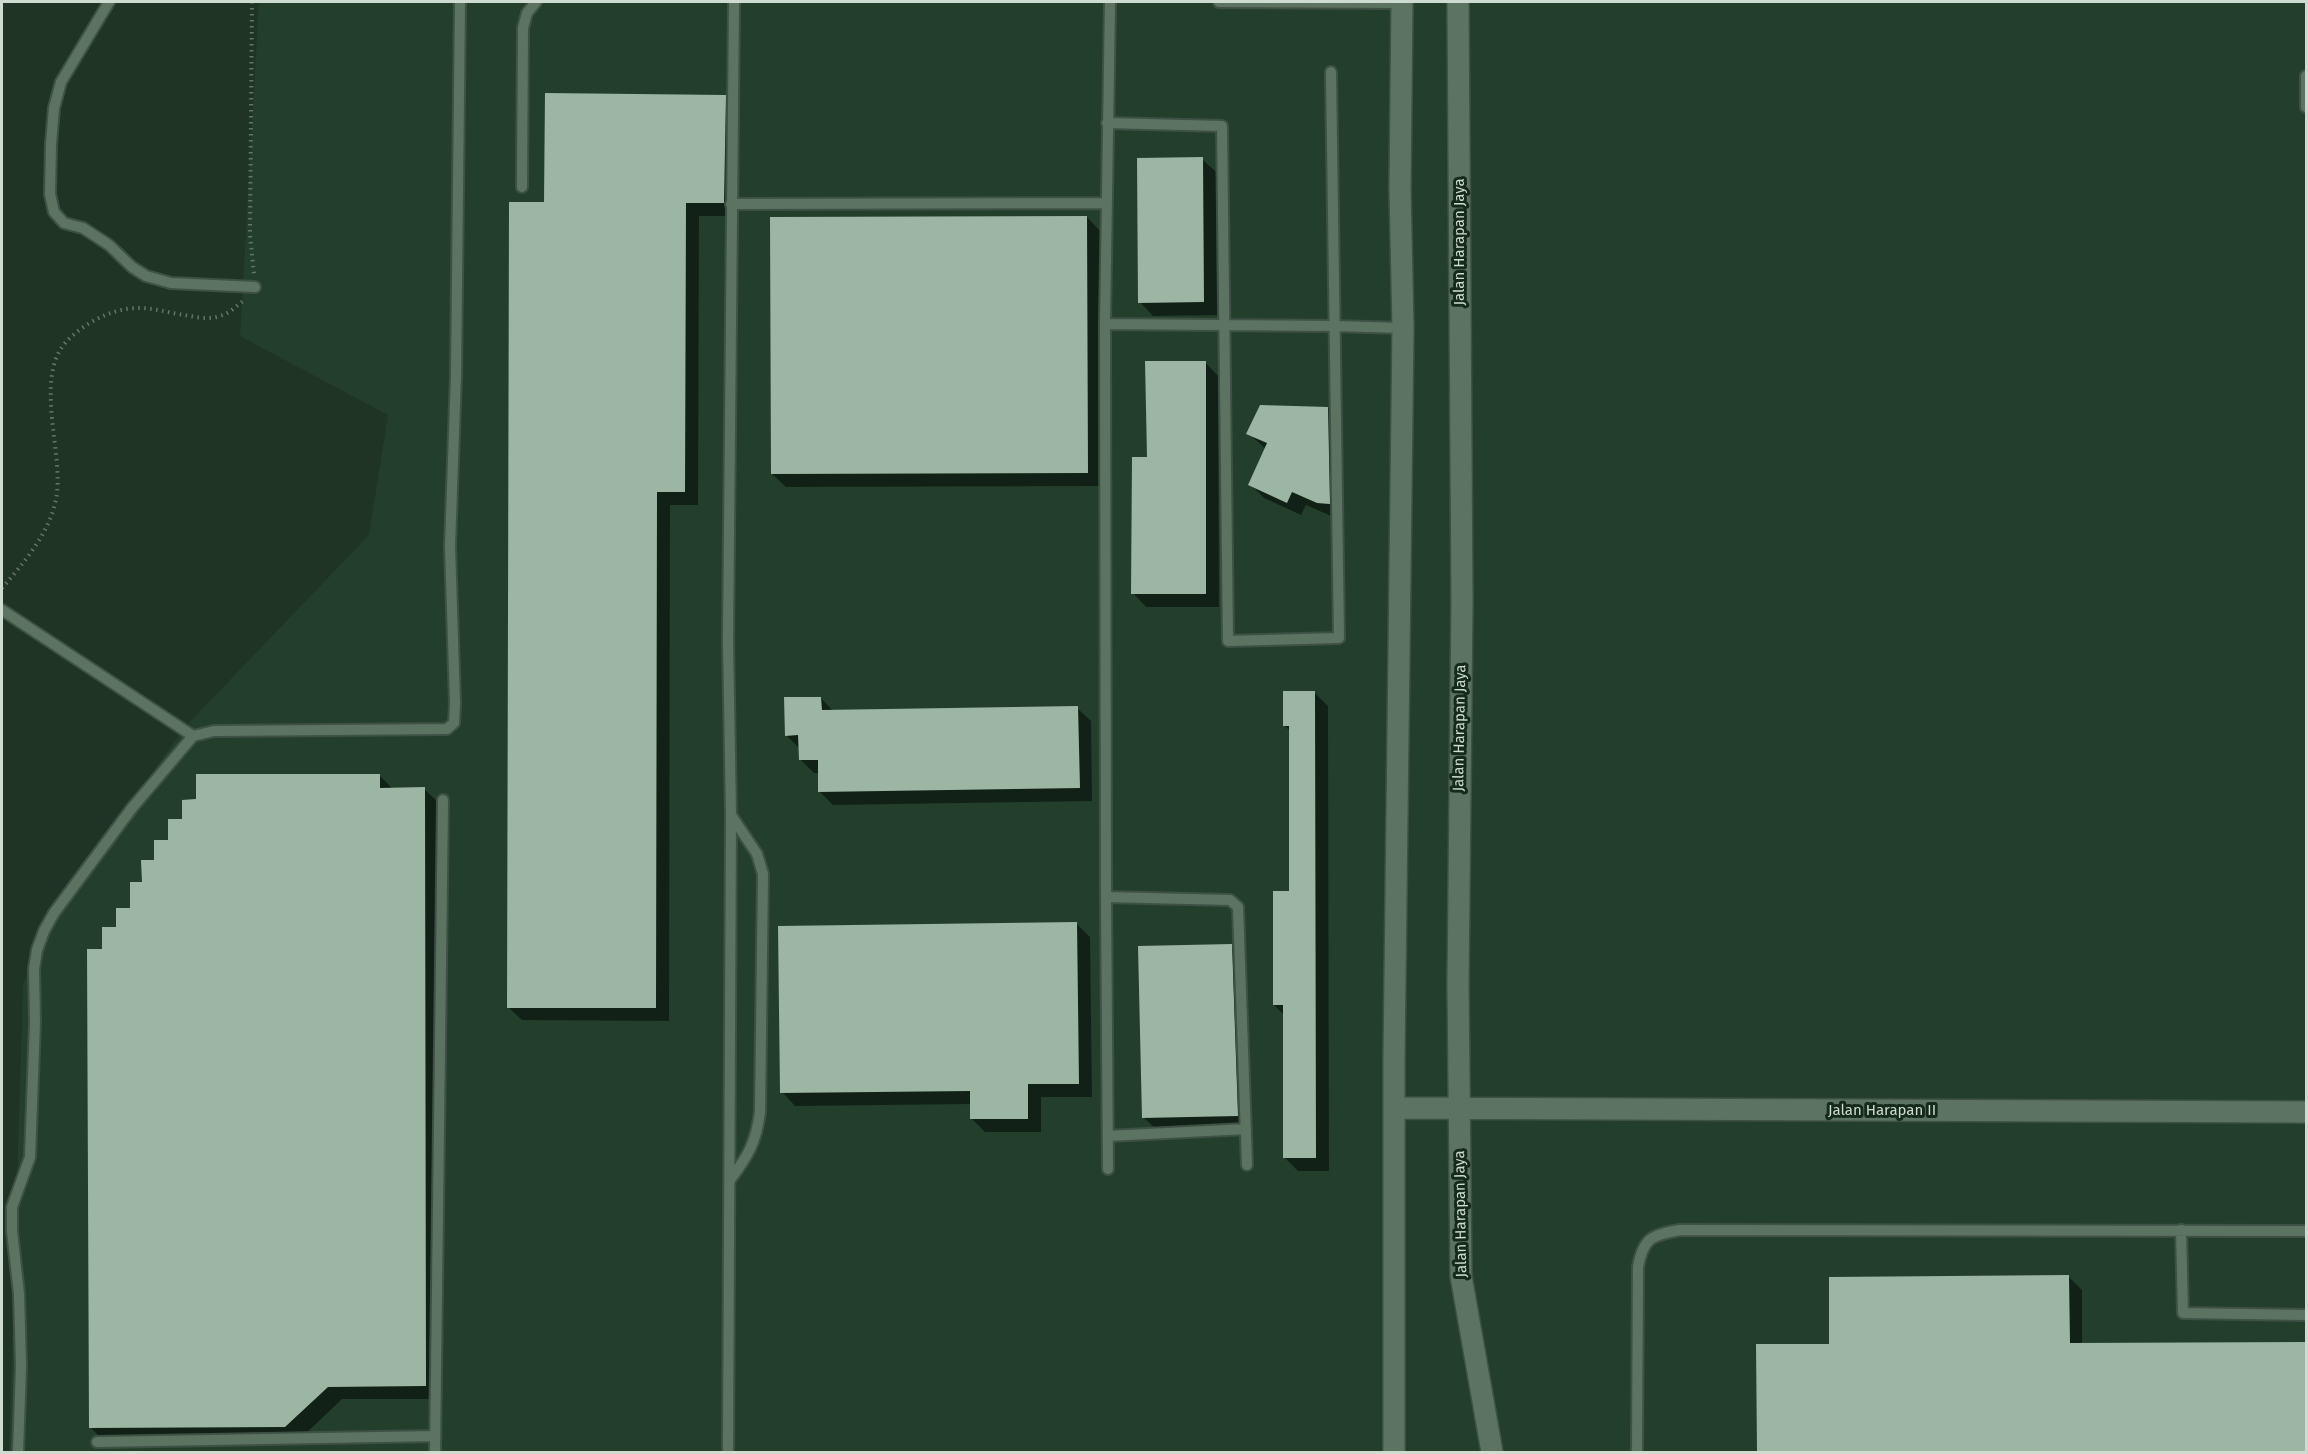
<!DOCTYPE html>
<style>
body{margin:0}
#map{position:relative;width:2308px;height:1454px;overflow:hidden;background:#1f3425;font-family:"Fira Sans",sans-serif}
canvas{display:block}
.frame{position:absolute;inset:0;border:3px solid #cedbd1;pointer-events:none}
</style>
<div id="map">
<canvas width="2308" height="1454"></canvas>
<div class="frame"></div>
</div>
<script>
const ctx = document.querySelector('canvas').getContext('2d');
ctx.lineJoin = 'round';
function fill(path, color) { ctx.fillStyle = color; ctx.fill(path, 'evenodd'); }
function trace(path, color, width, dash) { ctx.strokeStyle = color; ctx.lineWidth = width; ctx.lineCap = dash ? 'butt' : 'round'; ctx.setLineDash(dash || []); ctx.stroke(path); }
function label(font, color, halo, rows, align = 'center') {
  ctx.font = font + ' "Fira Sans",sans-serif'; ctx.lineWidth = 6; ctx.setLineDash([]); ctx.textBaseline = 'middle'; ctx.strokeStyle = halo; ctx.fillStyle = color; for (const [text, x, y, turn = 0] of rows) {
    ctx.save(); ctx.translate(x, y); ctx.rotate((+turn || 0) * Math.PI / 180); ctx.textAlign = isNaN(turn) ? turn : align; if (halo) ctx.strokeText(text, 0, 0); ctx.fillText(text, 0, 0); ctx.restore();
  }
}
fill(new Path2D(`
 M259,2H2306V1452H9L23,983L64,898L184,728L369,535L388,415L240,336Z`), '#233f2b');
fill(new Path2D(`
 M725,96L738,109L737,216H699L698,505H670L669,1021L522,1020L508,1007L545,204Z
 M1202,159L1216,172L1217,315L1153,316L1140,302Z
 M1087,217L1100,231L1101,486L786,487L772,474Z
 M1205,362L1218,376L1219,607H1146L1133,593L1148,458Z
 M1328,408L1341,422L1342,517L1331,516L1306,505L1301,515L1264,498L1250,484L1266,449L1248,433Z
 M1315,693L1328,706L1329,1171H1298L1284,1157V1015L1274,1005L1290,892L1291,732L1284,725Z
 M821,698L834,712L1077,708L1091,721L1092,801L833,805L820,792L819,773H814L800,759V749L786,735Z
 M380,776L393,789H424L438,802L439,1399H342L299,1440L104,1441L90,1427L103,950L131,910L143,884L184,820Z
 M1077,924L1090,937L1092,1097H1041V1132H985L972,1119V1104L795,1106L782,1092Z
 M1231,946L1245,959L1251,1129L1157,1130L1143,1117Z
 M2069,1277L2082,1290V1345L2306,1344V1452H1758V1346H1831Z`), '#0007');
fill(new Path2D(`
 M545,93L726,95L724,203H686L685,492H657L656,1008H507L509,202H544Z
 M1203,157L1204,302L1138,303L1137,158Z
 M1087,216L1088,473L771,474L770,217Z
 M1145,361H1206V594H1131L1132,457H1147Z
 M1260,405L1328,407L1330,504L1317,503L1292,492L1287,503L1248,485L1267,443L1246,434Z
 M1283,691H1315L1316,1158H1283V1005H1273V891H1289V726H1283Z
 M784,697H821L822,710L1078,706L1080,788L818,792V760H799L798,735L785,736Z
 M196,774H380V788L425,787L426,1386L328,1387L285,1427L89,1428L87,949H102V927H116V908H130V882H142L141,860H154V840H168V819H182V800L196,799Z
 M1077,922L1079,1084H1028V1119H970V1091L780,1093L778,926Z
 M1232,944L1238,1116L1142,1118L1138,946Z
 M2069,1275L2070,1343L2307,1342V1452H1757L1756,1344H1829V1277Z`), '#9db6a3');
const service = new Path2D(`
 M109,2L61,82L54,108L51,144L50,194L54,212L64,223L83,228L109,245L132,267L146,276L171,283L255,287
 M1219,2L1402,3
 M2306,76V107
 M1107,123L1222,126L1228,641L1339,638L1331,72
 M522,187L523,28L527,13L536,2
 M731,204L1106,203
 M1105,324L1334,326L1403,328
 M2,610L193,736
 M1106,897L1105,324L1110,2
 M1108,1136L1246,1129
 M1108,1169L1106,897L1230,900L1238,907L1247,1165
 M730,1180C748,1156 756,1143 760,1112L763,874L757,854L731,815
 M2181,1230L2183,1313L2306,1315
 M97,1442L435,1436
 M18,1452L21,1366L19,1294L12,1231V1207L30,1157L35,1022L34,969L37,950L44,931L54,913L132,808L193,736L214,731L447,729L454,723L455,703L450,546L456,375L460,2
 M435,1452L443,800
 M728,1452L731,815L728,640L734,2
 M1637,1452L1638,1267C1643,1238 1652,1235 1680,1230L2306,1231`);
const minor = new Path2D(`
 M1458,2L1462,601L1458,984L1461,1276L1492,1452
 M1395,1108L2306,1112
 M1394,1452V1057L1403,328L1400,189L1402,2`);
trace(service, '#3f5145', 14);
trace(minor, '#3f5145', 24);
trace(new Path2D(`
 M252,2L250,235L254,274
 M2,588C24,563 50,532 56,499C65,457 33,378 66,342C84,323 112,308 139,308C154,308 169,313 184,315C196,317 209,320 220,316C229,314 236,306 243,301`), '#657669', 4, [1.5, 4.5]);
trace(service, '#5c7362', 10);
trace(minor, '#5c7362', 21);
label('15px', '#cedbd1', '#152a1b', [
 ["Jalan Harapan Jaya",1460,242,-90],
 ["Jalan Harapan Jaya",1460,728,-89],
 ["Jalan Harapan II",1882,1111],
 ["Jalan Harapan Jaya",1461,1214,-91]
]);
</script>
